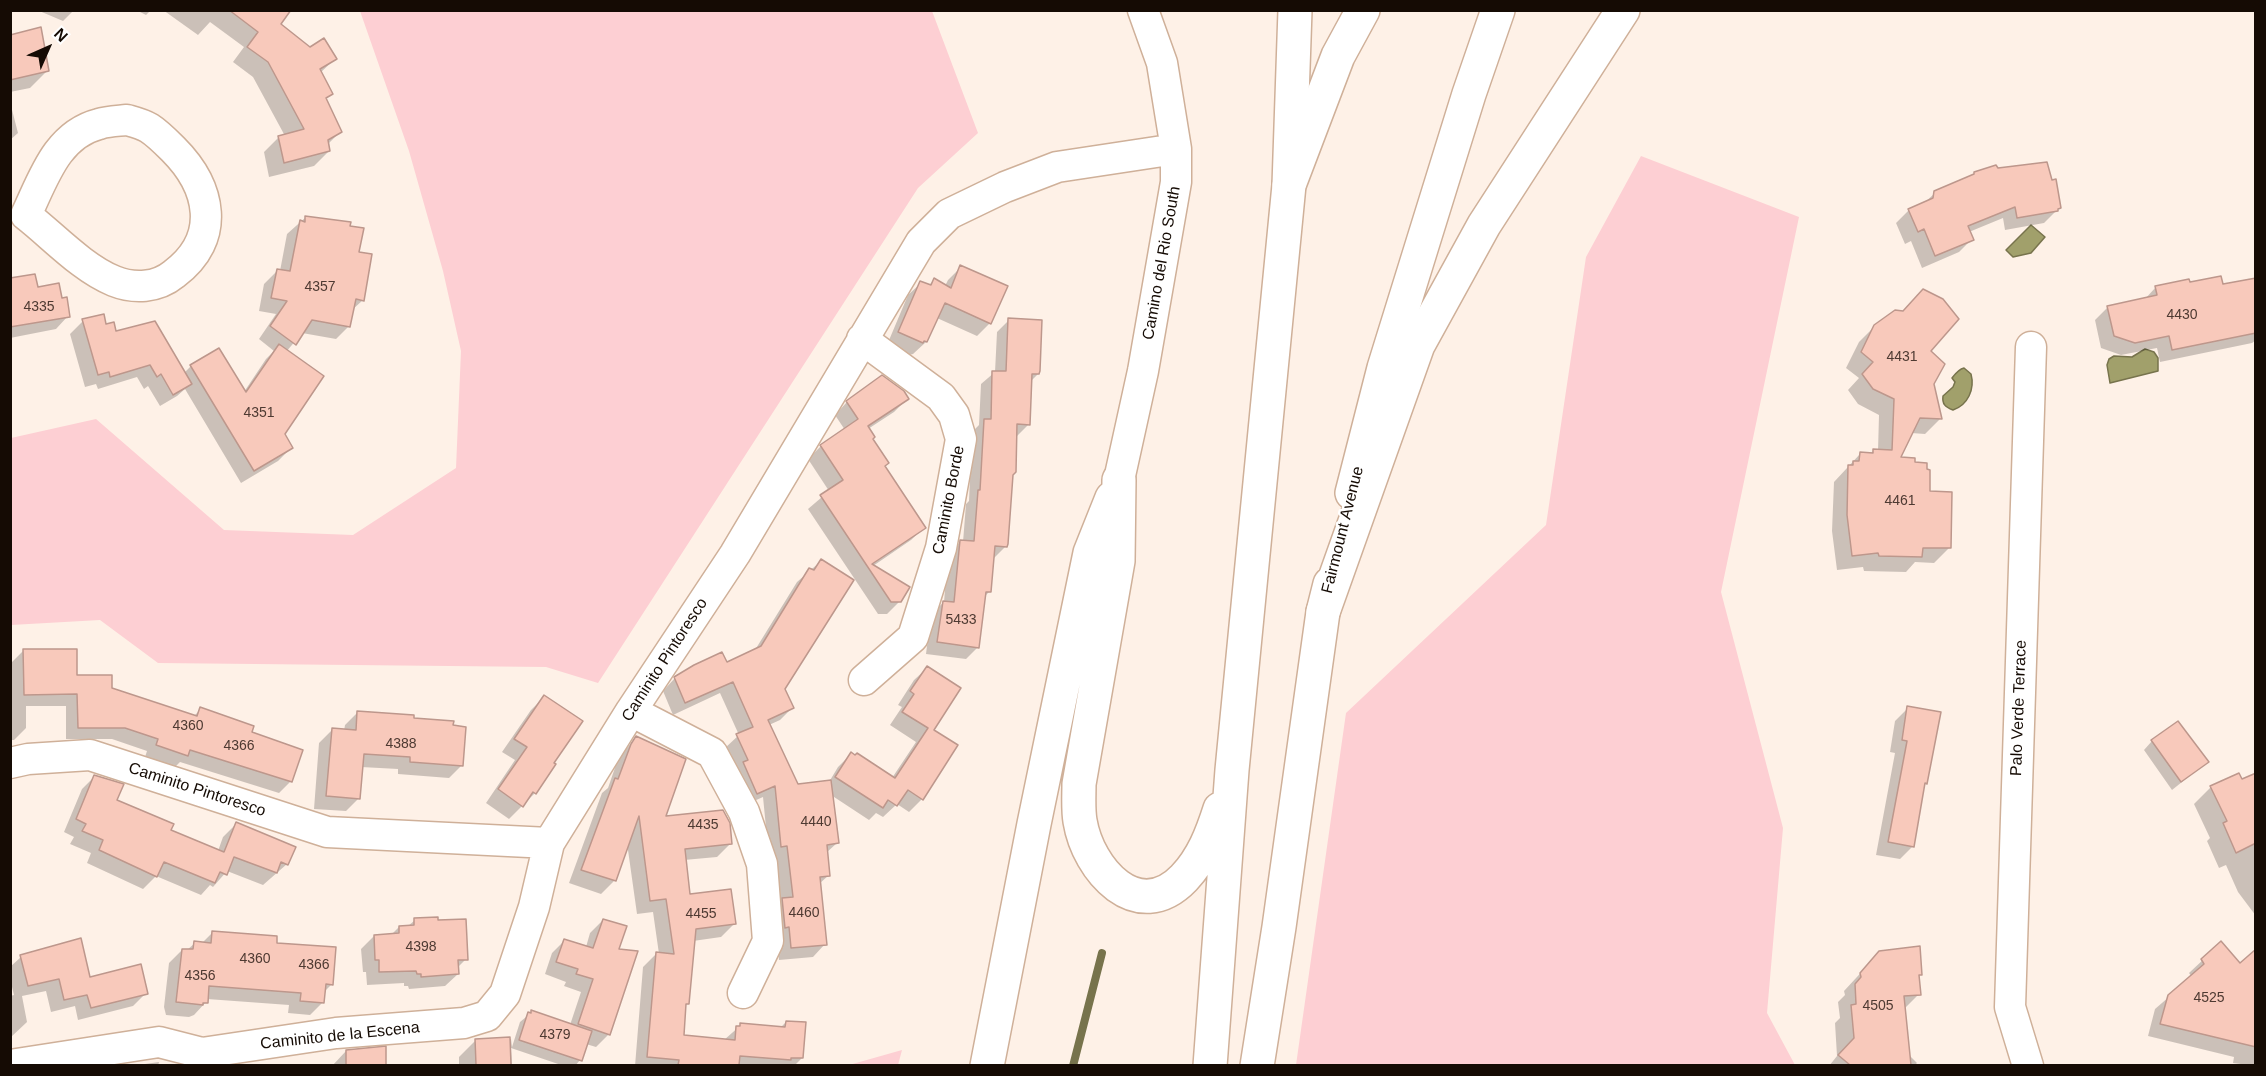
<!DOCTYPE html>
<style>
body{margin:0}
#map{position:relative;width:2266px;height:1076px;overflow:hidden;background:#fef1e7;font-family:Arial,sans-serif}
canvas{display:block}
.frame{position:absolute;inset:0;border:12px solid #150b04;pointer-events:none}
.north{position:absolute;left:18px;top:18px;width:60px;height:60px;-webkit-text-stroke:4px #fff;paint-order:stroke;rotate:45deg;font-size:16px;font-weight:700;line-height:24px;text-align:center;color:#150b04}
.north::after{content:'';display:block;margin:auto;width:21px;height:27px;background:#150b04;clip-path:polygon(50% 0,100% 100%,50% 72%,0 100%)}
</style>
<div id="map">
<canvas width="2266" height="1076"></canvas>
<div class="frame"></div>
<div class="north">N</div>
</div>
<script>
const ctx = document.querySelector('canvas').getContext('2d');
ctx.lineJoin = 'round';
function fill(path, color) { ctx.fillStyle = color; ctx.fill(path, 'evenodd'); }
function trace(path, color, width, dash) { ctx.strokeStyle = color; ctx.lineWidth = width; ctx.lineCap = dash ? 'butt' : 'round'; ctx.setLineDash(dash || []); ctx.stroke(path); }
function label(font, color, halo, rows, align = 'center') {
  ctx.font = font + ' Arial,sans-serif'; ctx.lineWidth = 5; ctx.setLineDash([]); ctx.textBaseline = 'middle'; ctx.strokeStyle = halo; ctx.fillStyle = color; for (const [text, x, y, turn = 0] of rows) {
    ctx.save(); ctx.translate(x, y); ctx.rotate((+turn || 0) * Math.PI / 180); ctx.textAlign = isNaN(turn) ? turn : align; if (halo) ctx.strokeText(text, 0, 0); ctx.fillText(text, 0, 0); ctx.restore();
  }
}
fill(new Path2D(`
 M360,11H932L978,133L918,188L598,683L546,667L158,663L100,620L11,625V438L96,419L224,530L353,535L456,468L461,351L443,271L409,151Z
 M1641,156L1799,217L1721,592L1783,828L1767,1013L1795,1065H1296L1346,713L1546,525L1586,257Z
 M902,1050L898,1065H849Z`), '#fdcfd3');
const water = new Path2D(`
 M2031,225L2045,237L2031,253L2013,257L2006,250Z
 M2145,349L2154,352L2158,358V371L2110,383L2107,365L2109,359L2114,356L2132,357Z
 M1964,368L1971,374C1975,389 1968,405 1953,410C1945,407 1942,404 1943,396L1953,387L1955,382L1952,378C1955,374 1959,369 1964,368Z`);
fill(water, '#a1a06b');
trace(water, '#77734c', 1.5);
fill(new Path2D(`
 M37,10H74L63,21Z
 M136,10H151L146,15Z
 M163,10H281L279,24L310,49L335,59L320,73L331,93L325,100L341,131L327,145L329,151L314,166L269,177L264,152L279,137L285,136L253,77L233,62L244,47L210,22L198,35Z
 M10,37L47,71L30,88L10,92Z
 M10,102L18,133L10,140Z
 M1975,173L2057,210L2044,223L2005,230L2003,218L1969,232L1972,239L1959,252L1922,268L1911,241L1905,244L1896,223L1909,210L1923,204L1935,193L1970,177Z
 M306,217L349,227L357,253L363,300L352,310L349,326L336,339L302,333L286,352L283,434L291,448L278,461L241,483L185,389L177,396L160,406L148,386L144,389L137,377L98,389L96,384L85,387L70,334L83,321L105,325L184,373L191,366L244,392L266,359L274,351L259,339L276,314L259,311L264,284L277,271H280L287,234Z
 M961,267L990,323L977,336L937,318L926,342L913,354L909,355L887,345L908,295L921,283L928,286L934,280L945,286L948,280Z
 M2256,279V340L2252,343L2160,362L2157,348L2121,355L2101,348L2095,320L2108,307L2144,300L2156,287L2222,286Z
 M10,280L36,288L60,300L68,316L56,329L10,338Z
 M1923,290L1932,384L1940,419L1925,434L1911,433L1898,459L1928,493L1949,548L1934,563L1915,562L1906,572L1864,571L1863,567L1837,570L1832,531L1834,482L1860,454H1870L1873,451H1878L1879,415L1858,404L1848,390L1859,378L1846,368L1859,342L1875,326L1902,312Z
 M1009,320L1038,374L1031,381L1029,424L1016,437L1005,547L992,560L989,592L984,597L978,647L966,659L926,654L931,614L944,602L948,554L961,541L963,542L966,504L969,501L972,432L979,425L981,384L995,372L997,332Z
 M907,399L894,412L868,429L883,467L924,528L911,540L873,566L900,601L887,614H878L808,509L829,491L808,459L821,446L845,430L835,415L847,402Z
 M821,561L784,689L792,708L780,720L769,725L797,786L829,782L838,767L851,754L892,778L916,742L890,725L902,707L898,705L914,680L927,668L932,731L922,799L909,812L897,804L883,817L876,813L869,820L831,795L837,843L826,853L829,875L819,884L825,944L813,957L779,960L777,939L770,912L780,902L775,857L769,858L763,797L745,805L725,748L739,735L720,693L673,715L663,691L675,678L726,664L755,650L797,582Z
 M24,650L76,677L193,717L201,709L250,733L291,781L279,793L180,762L175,767L145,757L147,751L112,739H66V706H26V728L14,740H10L12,662Z
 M544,697L552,763L554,765L535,793L509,819L486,803L515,760L502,752L531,710Z
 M1908,708L1926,783L1923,786L1913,846L1900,859L1876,855L1895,753L1890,752L1895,721Z
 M358,712L462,765L449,778L398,774V769L361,767L359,798L346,811L314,809L319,743L332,730L344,731L345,725Z
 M636,737L664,817L730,844L717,857L684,860L689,896L734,924L721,937L693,941L688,1003L684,1007L682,1037L724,1040L741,1025L780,1028L786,1022L802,1058L794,1066H635L643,967L656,954H659L653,912L637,914L627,843L614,881L601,894L569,883L602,793L608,788L618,759Z
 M2152,741L2207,762L2172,790L2144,750Z
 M2256,774V916L2238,892L2226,865L2219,868L2207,841L2210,838L2194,804L2211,787L2242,781Z
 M95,776L115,801L169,831L218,851L223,837L236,824L287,864L263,885L227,871L213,887L210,885L201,895L156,876L143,889L87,863L91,853L70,844L74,837L64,832L82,789Z
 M415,920L437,922L466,959L457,968L458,974L445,986L409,989L408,986H404V983L367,985L366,972H363L361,949L374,936L391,935L399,927H407Z
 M603,920L617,951L609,1034L596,1047L586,1044L580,1060L575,1066H564L511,1048L512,1066H459V1057L476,1040L511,1039L512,1047L520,1022L532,1012L570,1025L581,992L564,986L566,982L545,974L552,953L565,940L586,947L590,933Z
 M212,933L275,944L332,984L324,992L323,1002L310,1015L288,1013L289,1005L207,999L206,1002L194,1015L189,1017L166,1015L164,1007L169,963L182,950H187L195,943H202Z
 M2221,943L2240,965L2256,951V1066L2233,1063L2234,1057L2148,1036L2155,1009L2192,977L2189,973Z
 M1880,952L1921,974L1917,978L1919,994L1904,1009L1909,1055L1917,1063L1914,1066H1829L1837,1056L1835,1023L1840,1018L1838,1002L1845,995L1844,991Z
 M21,957L89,978L146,993L133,1006L78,1020L75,1006L51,1012L46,991L22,996L27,1022L10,1038V996L14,995L10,979V967Z
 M385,1048L386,1066H332L346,1051Z
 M159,1062L158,1066H131Z`), '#0003');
trace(new Path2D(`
 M1073,1066L1102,953`), '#77734c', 8);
const building = new Path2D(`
 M229,10H291L281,24L310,47L324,38L337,59L320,69L333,94L326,98L342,132L328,140L330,151L284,163L278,136L304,129L268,62L247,47L258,32Z
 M41,27L49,71L10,80V35Z
 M2047,162L2052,180L2056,179L2061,208L2058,209V211L2017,218L2015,207L1968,226L1974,240L1935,256L1924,229L1918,232L1908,209L1933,198L1934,191L1974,174V172L1996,165L1998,168Z
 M305,216L351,222L350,226L364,228L359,252L372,254L364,301L356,299L350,327L312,320L296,345L270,326L287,301L271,298L277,269L290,271L300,220L305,222Z
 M960,265L1008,286L991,324L945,303L927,342L924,341L923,343L898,332L920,281L931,285L934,278L951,288Z
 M35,274L38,287L59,283L62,298L67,297L70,317L10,327V278Z
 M2221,276L2223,284L2256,278V333L2172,350L2169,336L2135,343L2114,336L2107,306L2157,295L2155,286L2189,279L2190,282Z
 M1923,289L1943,299L1959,319L1931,351L1945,364L1934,384L1942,419L1920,418L1901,457L1915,458V462L1927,463V469L1930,470V491L1952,492L1951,548H1923L1922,557L1879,556L1878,553L1852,556L1847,515L1848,465H1853V461H1859L1860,452L1873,453V449L1892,450L1894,399L1873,389L1862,374L1873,362L1861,352L1874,325L1895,310L1903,311Z
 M104,314L106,324L114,322L116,331L155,321L192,384L173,395L161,374L157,377L150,365L110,377L109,372L98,375L82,319Z
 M1008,318L1042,320L1040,371L1039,374H1032L1030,425L1017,424L1016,472L1013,475L1008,544L1007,547L995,546L991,592H986L979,648L937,642L943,601L954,602L960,540L974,541L978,490H980L984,419H991L992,371H1006Z
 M279,344L324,376L285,434L293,448L254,471L190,365L219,348L246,392Z
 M882,375L904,391L909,399L868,426L875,437L873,439L889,463L885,466L926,528L872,564L910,587L901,602H891L820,495L843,480L820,445L858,419L846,401Z
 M821,559L854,580L785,689L794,708L768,720L798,784L831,780L839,843L827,845L830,876L820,877L827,945L791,948L789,927L785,928L782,898L793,897L787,846L781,847L775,786L757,794L743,762L748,760L736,734L753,727L733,682L685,703L674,677L694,665L722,652L727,662L761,646L809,568L814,570Z
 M23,649H77V675H112V688L197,716L200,707L254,726L252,732L303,750L292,782L190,750L188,756L156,745L158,739L125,728H78L77,694L24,695Z
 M927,666L961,688L934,730L958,745L923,800L908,790L897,806L888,800L883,808L835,777L851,752L855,755L857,753L895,778L928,728L902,712L914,694L910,691Z
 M544,695L583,721L554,763L556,764L536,794L533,792L523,807L498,789L527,747L514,739Z
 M1907,706L1941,712L1927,784L1925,783L1914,847L1888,842L1907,741L1902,740Z
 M357,711L414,715V718L454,721L453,725L466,727L463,766L410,762V757L364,754L360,799L326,796L332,728L356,730Z
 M2178,721L2209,762L2181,782L2151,740Z
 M636,736L686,759L666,816L723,810L730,823L732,844L685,849L690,894L731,889L736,924L696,929L689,1004H686L684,1035L735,1040L736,1026H740V1023L785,1027L786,1021L806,1022L803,1058H791V1060L740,1056L739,1065H678L679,1060L647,1057L656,952L674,954L666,899L650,901L639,816L616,881L581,870L615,778L618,779L631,744Z
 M2239,773L2242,779L2256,773V843L2236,853L2223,823L2227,821L2210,786Z
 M94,775L124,784L117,800L174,824L171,830L224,852L236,822L296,847L288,865L281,862L277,873L234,857L227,875L220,872L215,883L164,862L157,877L99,850L103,840L82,831L86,824L76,819Z
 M438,917V920L466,919L468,960H458L459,974L421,977V974H417L416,971L379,972V960H375L374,935L399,933V926L414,925V918Z
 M603,919L627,926L619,949L638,951L610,1035L578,1024L593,979L576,974L578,969L556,962L564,939L593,948Z
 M212,931L277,936V943L336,947L333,985L326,984L324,1003L300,1001L301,993L209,986L208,1003H203V1005L176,1002L182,949H193L194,941L211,943Z
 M81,938L90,977L141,964L148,994L91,1008L87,995L64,1000L59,979L28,986L20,955Z
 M2221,941L2240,963L2256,949V1047L2160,1024L2168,995L2204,964L2201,959Z
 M1920,946L1922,975H1919L1921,995L1904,996L1911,1065H1850L1838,1055L1854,1038L1851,1005L1856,1004L1855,984L1861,977L1860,973L1879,951Z
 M531,1010L592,1031L582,1061L519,1040L528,1012L531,1013Z
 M510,1037L511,1065H476L475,1039Z
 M386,1046V1065H346V1050Z`);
fill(building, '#f8c9bb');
trace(building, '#bd978c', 1.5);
const minor = new Path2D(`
 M127,120C134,122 142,124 149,128C157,133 166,142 173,149C211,187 222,238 174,274C157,288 134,289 114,281C82,268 53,236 26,215C43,180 56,135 99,124C108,121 118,121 127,120Z
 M862,339L941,397L954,415L961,439L941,548L913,637L864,680
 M1119,480L1143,371L1176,182V149L1162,63L1143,10
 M631,711L712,753L744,812L762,864L768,941L743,993
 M10,763L28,759L90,755L327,832L549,843
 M10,1065L159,1042L202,1053L336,1033L464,1023L487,1016L505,994L534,907L549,843L631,711L735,554L921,242L949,214L1005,187L1057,167L1176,149
 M2028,1066L2010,1007L2031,347`);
const major = new Path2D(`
 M1119,480L1118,561L1079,784C1079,796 1078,809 1080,821C1088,870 1138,926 1184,878C1203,858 1212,834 1220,809
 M1352,493L1384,368L1469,94L1498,10
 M987,1066L1034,824L1090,553L1112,498
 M1210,1066L1232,770L1289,185L1338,56L1363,10
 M1257,1066L1279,927L1323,612L1330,584`);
const highway = new Path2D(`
 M1289,185L1295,10
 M1323,612L1418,345L1484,225L1623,10`);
trace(minor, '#cfb099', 33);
trace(major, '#cfb099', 36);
trace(highway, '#cfb099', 36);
trace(minor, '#fff', 30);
trace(major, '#fff', 33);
trace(highway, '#fff', 33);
label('14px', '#4e3a32', null, [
 ["4357",320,287],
 ["4335",39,307],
 ["4430",2182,315],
 ["4431",1902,357],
 ["4351",259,413],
 ["4461",1900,501],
 ["5433",961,620],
 ["4360",188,726],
 ["4388",401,744],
 ["4366",239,746],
 ["4440",816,822],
 ["4435",703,825],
 ["4460",804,913],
 ["4455",701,914],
 ["4398",421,947],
 ["4360",255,959],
 ["4366",314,965],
 ["4356",200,976],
 ["4525",2209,998],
 ["4505",1878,1006],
 ["4379",555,1035]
]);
label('16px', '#150b04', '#fff', [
 ["Camino del Rio South",1162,263,-80],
 ["Caminito Borde",949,500,-79],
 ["Fairmount Avenue",1343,530,-76],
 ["Caminito Pintoresco",665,660,-57],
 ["Palo Verde Terrace",2019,708,-88],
 ["Caminito Pintoresco",197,790,18],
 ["Caminito de la Escena",340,1036,-6]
]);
</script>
